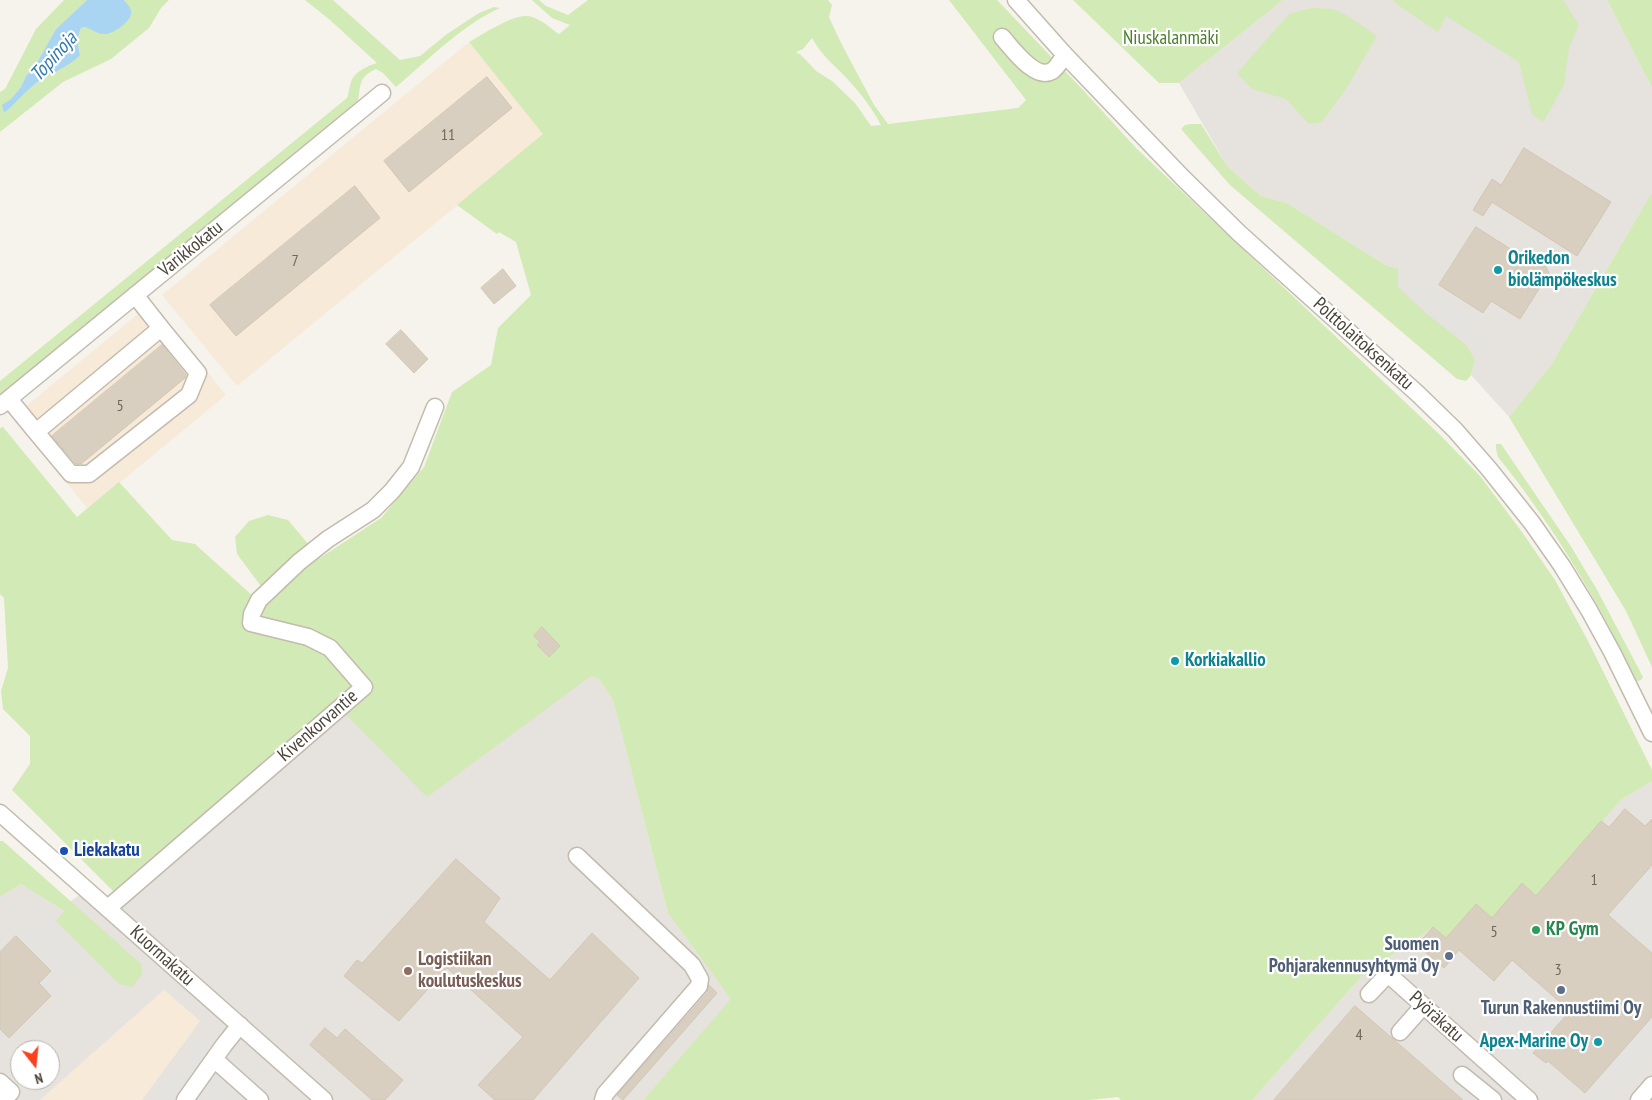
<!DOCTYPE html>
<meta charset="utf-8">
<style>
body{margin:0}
#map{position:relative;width:1652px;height:1100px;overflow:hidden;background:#f6f3ec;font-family:"PT Sans Narrow",sans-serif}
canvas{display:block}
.north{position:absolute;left:10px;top:1040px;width:50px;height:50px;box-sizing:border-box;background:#fff;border:1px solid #b7b4b0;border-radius:50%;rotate:164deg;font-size:14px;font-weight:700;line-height:20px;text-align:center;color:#4b4439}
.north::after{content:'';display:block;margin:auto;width:18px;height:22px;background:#fc3f1d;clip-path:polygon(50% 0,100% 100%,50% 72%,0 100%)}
</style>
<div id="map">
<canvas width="1652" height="1100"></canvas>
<div class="north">N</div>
</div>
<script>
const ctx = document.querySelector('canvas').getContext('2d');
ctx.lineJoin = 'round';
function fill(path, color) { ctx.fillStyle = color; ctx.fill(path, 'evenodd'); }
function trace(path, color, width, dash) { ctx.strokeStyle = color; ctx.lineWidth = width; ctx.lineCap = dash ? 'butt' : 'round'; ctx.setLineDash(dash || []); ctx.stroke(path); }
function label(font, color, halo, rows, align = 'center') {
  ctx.font = font + ' "PT Sans Narrow",sans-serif'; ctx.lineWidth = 4.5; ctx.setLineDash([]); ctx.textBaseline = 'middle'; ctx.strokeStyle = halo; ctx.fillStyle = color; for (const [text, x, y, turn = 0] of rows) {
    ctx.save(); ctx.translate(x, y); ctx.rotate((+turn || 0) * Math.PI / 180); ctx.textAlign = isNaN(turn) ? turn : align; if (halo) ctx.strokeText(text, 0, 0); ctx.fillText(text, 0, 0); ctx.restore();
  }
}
fill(new Path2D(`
 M469,42L544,134L237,386L162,295Z
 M151,303L226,395L88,509L13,417Z
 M164,990L200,1021L142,1100H40Z`), '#f7ead8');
fill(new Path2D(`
 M1283,0H1607L1652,88V192L1551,365L1509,417L1471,375L1475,360L1397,287L1398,268L1387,266L1287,203L1261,196L1227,166L1179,83Z
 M591,676L599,679L613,700L668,913L732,999L643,1100H142L200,1021L164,990L40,1100H0V897L21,884L64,911L71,901L87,890L121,899L341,709ZM20,1050H50V1080H20Z
 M1652,781V1100H1252L1362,976L1433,927L1446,938L1476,904L1522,883L1536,895L1621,800Z`), '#e6e2dd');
fill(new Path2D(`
 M64,0H87L56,29L35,66L26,76L21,87L11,99L3,105L4,113L33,86L80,55L77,39L81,28L85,27L97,32L128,5L124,0H169L161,8L149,28L111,59L63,82L0,132V92L5,89L36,29Z
 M305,0H333L400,60L420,56L447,34L479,13L494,7L500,8C463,24 427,61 396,87L383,73L376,69C358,77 361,85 358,101L0,396V381L347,98C349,93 349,87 351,82C354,72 367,66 377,63L330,20Z
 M532,0H539L546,6L568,15L588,0H828L832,5L829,17L840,41L874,105L888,124L1018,108L1026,100L949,0H997L1083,90L1137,149L1440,435L1480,476L1522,532L1555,580L1588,641L1652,770V781L1621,800L1536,896L1522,884L1492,918L1476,904L1446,938L1433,927L1362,976L1252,1100H1121L1118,1097L1089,1100H643L731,999L668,913L613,700L599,679L591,676L427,797L341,709L121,899L12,790L30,764V736L3,709L1,691L8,668L4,598L0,594V428L3,427L77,517L119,482L172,540L195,544L254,597L263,589L237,554L235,537L249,521L268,515L288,520L320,558L381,518L424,467L452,392L491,365L498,328L531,295L516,242L499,232L497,234L457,205L543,134L469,42C483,34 509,17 525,16C537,15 550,28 559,34L570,25L552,18ZM812,38C823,58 836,66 851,83C862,95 873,110 881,125L871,126L855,103L832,81L816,71L801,55L796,52L803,49Z
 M1073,0H1283L1179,83H1159Z
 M1393,0H1563L1579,25L1569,48L1564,85L1543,122L1532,114L1519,62L1446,16L1438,32L1398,5Z
 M1607,0H1652V88Z
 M1312,8L1333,9L1348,16L1377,36L1346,89L1322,122L1309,124L1286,99L1252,89L1237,73L1289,14Z
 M1191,124H1201L1227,166L1261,196L1287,203L1387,266L1398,268V287L1426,313L1466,345L1475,360L1471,375L1466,381L1457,379L1230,185L1181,129L1185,125Z
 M1652,192V667L1626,611L1509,417L1551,365Z
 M1496,444H1501L1570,545L1596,588L1643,677L1641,680L1638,681L1636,680C1598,601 1553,525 1498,457L1496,449Z
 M0,841H3L141,964L142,974L132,987L119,984L56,921L64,911L21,884L0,897Z`), '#d2eab5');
fill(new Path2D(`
 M1418,279L1491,338L1479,352L1406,293Z
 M1652,865V953L1608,915Z
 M42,909L56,921L91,958L51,996L39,983L51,971L16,936Z
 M1526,972L1569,1012L1521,1067L1479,1030Z
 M1649,1020L1652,1023V1053L1610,1100H1593L1585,1093Z
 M208,1032L286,1100H153Z
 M1460,1057L1508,1100H1463L1439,1080Z`), '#e5e3e0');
fill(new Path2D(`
 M87,0H124C127,4 132,8 131,14C130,22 112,35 104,34C97,34 91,29 85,27L81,28L77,39L80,55C71,66 46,75 33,86C23,94 14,105 4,113L2,105L11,99L21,87L26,76L35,66L56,29Z`), '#a9d4f2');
const building = new Path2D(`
 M487,77L512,108L409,192L384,161Z
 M1524,148L1611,202L1577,256L1492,202L1483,216L1473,210L1492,179L1501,185Z
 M355,186L380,218L236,336L210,305Z
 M1476,227L1523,257L1532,248L1538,267L1544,263L1549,273L1520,319L1491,301L1483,313L1439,285Z
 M503,269L516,286L494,304L481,288Z
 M401,330L428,359L414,373L386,344Z
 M162,345L186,375L185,378L81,464H76L52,436Z
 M542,627L560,646L549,657L537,645L540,642L534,636Z
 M1625,809L1645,826L1652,819V865L1608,915L1652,953V1017L1585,1093L1548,1061L1546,1063L1533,1053L1570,1011L1512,960L1494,981L1459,950L1444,968L1417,945L1433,927L1446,938L1476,904L1492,918L1522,883L1536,896L1601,821L1609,827Z
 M456,859L500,898L484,922L550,980L592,933L639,978L533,1100H495L478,1085L523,1037L447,968L399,1021L344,976L357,960L362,963Z
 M16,936L51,971L39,983L51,996L9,1038L0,1029V952Z
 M709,985L717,993L623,1100L617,1095L707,993Z
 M1355,1006L1423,1065L1463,1100H1274Z
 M325,1028L337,1038L345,1029L403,1080L385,1100H372L310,1045Z`);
fill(building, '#d8cfc1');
trace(building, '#d3c7b4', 1);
const minor = new Path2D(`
 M1016,0L1065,55L1182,177L1239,233L1418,394L1455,430L1489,469L1532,523L1562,566L1589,610L1612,652L1652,733
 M1002,37C1012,48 1035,81 1052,71C1057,68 1061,60 1065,55
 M9,399L36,432L161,328L135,295
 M0,406L382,93
 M36,432L71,474H89L189,395L198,373L161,328
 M0,813L324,1100
 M577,856L692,965L700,979L699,986L605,1094L603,1100
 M108,908L364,687L330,648L308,637L251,623L252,614L259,600L299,562L328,539L373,510L392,491L411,467L435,407
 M1369,994L1388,974L1529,1100
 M1400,1032L1423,1006
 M214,1059L260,1100
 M1462,1075L1493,1100
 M0,1082L11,1092L3,1100
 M185,1100L224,1045L240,1025
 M1639,1100L1652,1085`);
trace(minor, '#c2bbae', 19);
trace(minor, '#fff', 16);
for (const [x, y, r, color] of [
 [1498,270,5,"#0f9aa8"],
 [1175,661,5,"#0f9aa8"],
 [64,851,5,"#1a4fb4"],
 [1536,930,5,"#2e9e5b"],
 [1449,956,5,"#5c6f8a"],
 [408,971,5,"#8d6e63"],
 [1561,990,5,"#5c6f8a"],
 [1598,1042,5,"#0f9aa8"]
]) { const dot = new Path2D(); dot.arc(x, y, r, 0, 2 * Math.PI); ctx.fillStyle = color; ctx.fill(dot); trace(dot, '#fff', 2); }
label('16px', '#6e675b', null, [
 ["11",448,135],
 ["7",295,261],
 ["5",120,406],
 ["1",1594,880],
 ["5",1494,932],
 ["3",1558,970],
 ["4",1359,1035]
]);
label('19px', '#4a7f2a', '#fff', [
 ["Niuskalanmäki",1171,39]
]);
label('19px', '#4b4439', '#fff', [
 ["Varikkokatu",191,249,-39],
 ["Polttolaitoksenkatu",1363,344,42],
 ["Kivenkorvantie",318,726,-41],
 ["Kuormakatu",162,956,42],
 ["Pyöräkatu",1436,1017,42]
]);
label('bold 19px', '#0d838f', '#fff', [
 ["Orikedon",1508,259],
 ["biolämpökeskus",1508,281],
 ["Korkiakallio",1185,661],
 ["Apex-Marine Oy",1588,1042,"right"]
], 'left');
label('bold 19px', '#164399', '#fff', [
 ["Liekakatu",74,851]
], 'left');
label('bold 19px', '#27864d', '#fff', [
 ["KP Gym",1546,930]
], 'left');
label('bold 19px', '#4e5e75', '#fff', [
 ["Suomen",1439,945],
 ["Pohjarakennusyhtymä Oy",1439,967],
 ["Turun Rakennustiimi Oy",1561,1009,"center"]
], 'right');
label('bold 19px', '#785e54', '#fff', [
 ["Logistiikan",418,960],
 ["koulutuskeskus",418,982]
], 'left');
label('italic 20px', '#2e7ab2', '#fff', [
 ["Topinoja",54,57,-48]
]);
</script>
